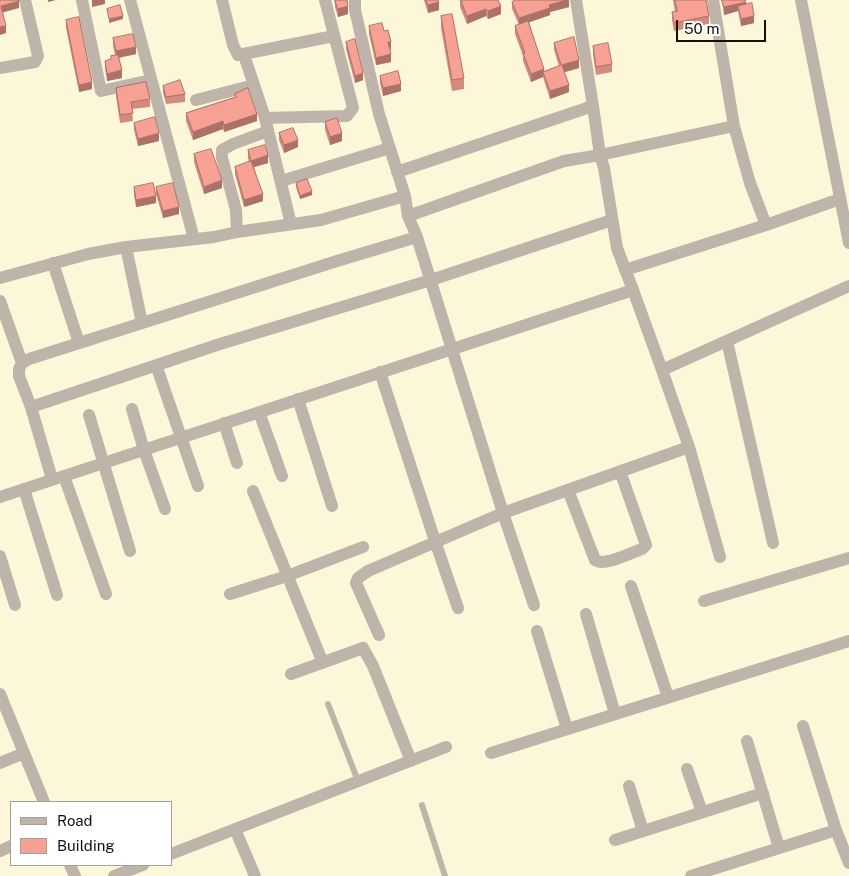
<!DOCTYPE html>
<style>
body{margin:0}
#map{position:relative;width:849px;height:876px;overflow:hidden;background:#fcf7d9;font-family:"Public Sans",sans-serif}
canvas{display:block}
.legend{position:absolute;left:10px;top:801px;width:162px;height:65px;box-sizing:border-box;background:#fff;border:1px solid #a1a09c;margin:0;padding:6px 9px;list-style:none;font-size:15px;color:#141208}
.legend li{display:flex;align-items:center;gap:10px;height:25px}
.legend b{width:25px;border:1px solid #a1a09c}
.scale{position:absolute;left:676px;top:20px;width:90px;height:22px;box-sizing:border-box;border:2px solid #141208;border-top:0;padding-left:6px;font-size:15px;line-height:18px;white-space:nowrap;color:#141208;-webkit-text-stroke:4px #fff;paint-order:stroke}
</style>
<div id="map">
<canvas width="849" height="876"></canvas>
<ul class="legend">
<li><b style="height:6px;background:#beb4aa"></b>Road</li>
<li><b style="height:14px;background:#f6a194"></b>Building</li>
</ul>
<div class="scale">50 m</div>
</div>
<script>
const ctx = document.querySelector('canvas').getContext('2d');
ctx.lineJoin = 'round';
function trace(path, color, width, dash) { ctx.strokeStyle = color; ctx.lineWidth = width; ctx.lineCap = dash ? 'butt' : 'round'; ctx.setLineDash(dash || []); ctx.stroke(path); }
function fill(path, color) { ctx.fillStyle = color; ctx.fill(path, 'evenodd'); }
trace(new Path2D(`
 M328,704L358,781
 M422,805L445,876`), '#beb4aa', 6);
trace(new Path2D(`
 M82,0L101,91L151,80
 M130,0L194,239
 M222,0L233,45L238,55L334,36
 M355,0V10L379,114L405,196L408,216L417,237L503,513L534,605
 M576,0L593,106L600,155L604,168L617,248L633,290
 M713,0L734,126L750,183L766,225
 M801,0L849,243
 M244,55L265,118L291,224
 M0,68L35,62L38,56L25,0
 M196,100L254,85
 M265,118L347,116L353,108L325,0
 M397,172L593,106
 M281,181L390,148
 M408,216L564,161L600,155L734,126
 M237,232L236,210L222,158V150L233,144L268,131
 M126,247L142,323
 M53,263L79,343
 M625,270L766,225L840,199
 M0,278L88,254L126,247L214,237L237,232L321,220L405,196
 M0,301L22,363
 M727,341L773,543
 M156,365L198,486
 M662,370L689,447L720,557
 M380,372L435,541L458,608
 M298,399L332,506
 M31,407L220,344L431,280L612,220
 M132,409L144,450L165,509
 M259,412L282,476
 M89,415L130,551
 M224,423L237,463
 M64,476L106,594
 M52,479L31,407L19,376V369L22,363L29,359L337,261L417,237
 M24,489L57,595
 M568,490L595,560C605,567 630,553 642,549L646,545L620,471
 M253,491L323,663
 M0,497C211,427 423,360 633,290L662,370L849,286
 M0,556L15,605
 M631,586L668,697
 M230,594L287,576L363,547
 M704,601L849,558
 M586,614L615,714
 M537,631L567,729
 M379,635L356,583L358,578L368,571L503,513L689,447
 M291,674L363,648L373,666L411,761
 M0,694L44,802
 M803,726L836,830
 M747,741L779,848
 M491,753L849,641
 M0,763L24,753
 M687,769L702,812
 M629,786L643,831
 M235,829L255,876
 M615,840L763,793
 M0,851L11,846
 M171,854L446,747
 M70,865L75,876
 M114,876L143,865
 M691,876L836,830L849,863`), '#beb4aa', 12);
fill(new Path2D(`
 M335,0L348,14L338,17L335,7Z
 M424,0H438L439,10L428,13Z
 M460,0L501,14L488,19L486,16L467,24L460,7Z
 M516,0H569V7L550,12V15L529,22L544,71L559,66L554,50V43L579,68L564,72L569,92L550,99L543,77L531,82L523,61V56L515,34V26L519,25L512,9V2Z
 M673,0H706L709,16V24L674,31L672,20V12H675Z
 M722,0L746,5L754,23L741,26L738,11L724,15Z
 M441,16L464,78V89L452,91L441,28Z
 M66,20L92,89L79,92L66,28Z
 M369,26L384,31L391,49L390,50L391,62L376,65L369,34Z
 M113,38L136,54L119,58L122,78L107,81L105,68V61L111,59V56L115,55L113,46Z
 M346,42L363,80L355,83L346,49Z
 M593,46L612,64V72L596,75L593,54Z
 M380,76L401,91L383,96L380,83Z
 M163,86L185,94V102L166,104L163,93Z
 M116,88L150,99V107L132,109L133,121L120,123L116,96Z
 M235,94L257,121L224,132L223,129L193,140L186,121V113L235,97Z
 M325,122L342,141L330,145L325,130Z
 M134,123L159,141L138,146L134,130Z
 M279,133L298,147L284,153L279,140Z
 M248,150L268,163L254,167L263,201L244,207L235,174V167L249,162L248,158Z
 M194,154L222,188L204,194L194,162Z
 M296,183L312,195L300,199L296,187Z
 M134,187L156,203L136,207L134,195Z
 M156,187L179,214L163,218L156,194Z`), '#d48a7f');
fill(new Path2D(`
 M48,0H56L48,2Z
 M92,0H105V4L92,7Z
 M567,0H569V7L550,12V15L519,26V18L549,5Z
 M19,1V8L1,13V6Z
 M439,2V10L428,13V5Z
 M746,2V9L738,6V11L724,15V7Z
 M348,6V14L338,17V9Z
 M501,6V14L488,19V11Z
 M486,9V16L467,24V16Z
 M123,16V19L109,23V19Z
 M754,16V23L741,26V19Z
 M6,26V33L0,35V27Z
 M388,42H391V49L388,50Z
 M136,47V54L116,58V51Z
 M391,54V62L376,65V58Z
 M579,60V68L562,73V65Z
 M544,69V74L543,72V77L531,82V74Z
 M122,70V78L107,81V74Z
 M363,73V80L355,83V76Z
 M92,82V89L79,92V85Z
 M401,84V91L383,96V88Z
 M569,85V92L550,99V91Z
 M257,114V121L224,132V125Z
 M223,121V129L193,140V132Z
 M159,133V141L138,146V139Z
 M342,133V141L330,145V137Z
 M298,140V147L284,153V145Z
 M268,155V163L251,168V161Z
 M222,180V188L204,194V187Z
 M312,191V195L300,199V196Z
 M263,194V201L244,207V200Z
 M156,196V203L136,207V200Z
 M179,207V214L163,218V211Z`), '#ac7168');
const building = new Path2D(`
 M0,0H19V1L1,6L6,26L0,27Z
 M335,0H347L348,6L338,9Z
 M426,0H438L439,2L428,5Z
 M461,0H498L501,6L488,11L486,9L467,16Z
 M516,0H567L549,5L550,8L519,18L512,2Z
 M675,0H706L709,16L674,23L672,12L677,11Z
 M722,0H745L746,2L724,7Z
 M752,3L754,16L741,19L738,6Z
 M120,5L123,16L109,19L107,9Z
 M452,14L464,78L452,80L441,16Z
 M79,17L92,82L79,85L66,20Z
 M528,21L544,69L531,74L523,53H525L515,26Z
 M382,23L384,31L388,30L391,42H388L391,54L376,58L369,26Z
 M133,34L136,47L116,51L113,38Z
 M574,37L579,60L562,65L569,85L550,91L543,72L561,65L554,43Z
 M355,39L363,73L355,76L346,42Z
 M608,43L612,64L596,67L593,46Z
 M118,55L122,70L107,74L105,61L111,59V56Z
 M398,71L401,84L383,88L380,76Z
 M180,80L185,94L166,97L163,86Z
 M146,82L150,99L131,102L133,113L120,115L116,88Z
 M248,88L257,114L224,125L223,121L193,132L186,113L236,97L235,94Z
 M155,117L159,133L138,139L134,123Z
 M337,118L342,133L330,137L325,122Z
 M293,128L298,140L284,145L279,133Z
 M265,145L268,155L251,161L248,150Z
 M211,149L222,180L204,187L194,154Z
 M251,161L263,194L244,200L235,167Z
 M307,179L312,191L300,196L296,183Z
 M153,183L156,196L136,200L134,187Z
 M173,183L179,207L163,211L156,187Z`);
fill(building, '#f6a194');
trace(building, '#ac7168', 1);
</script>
